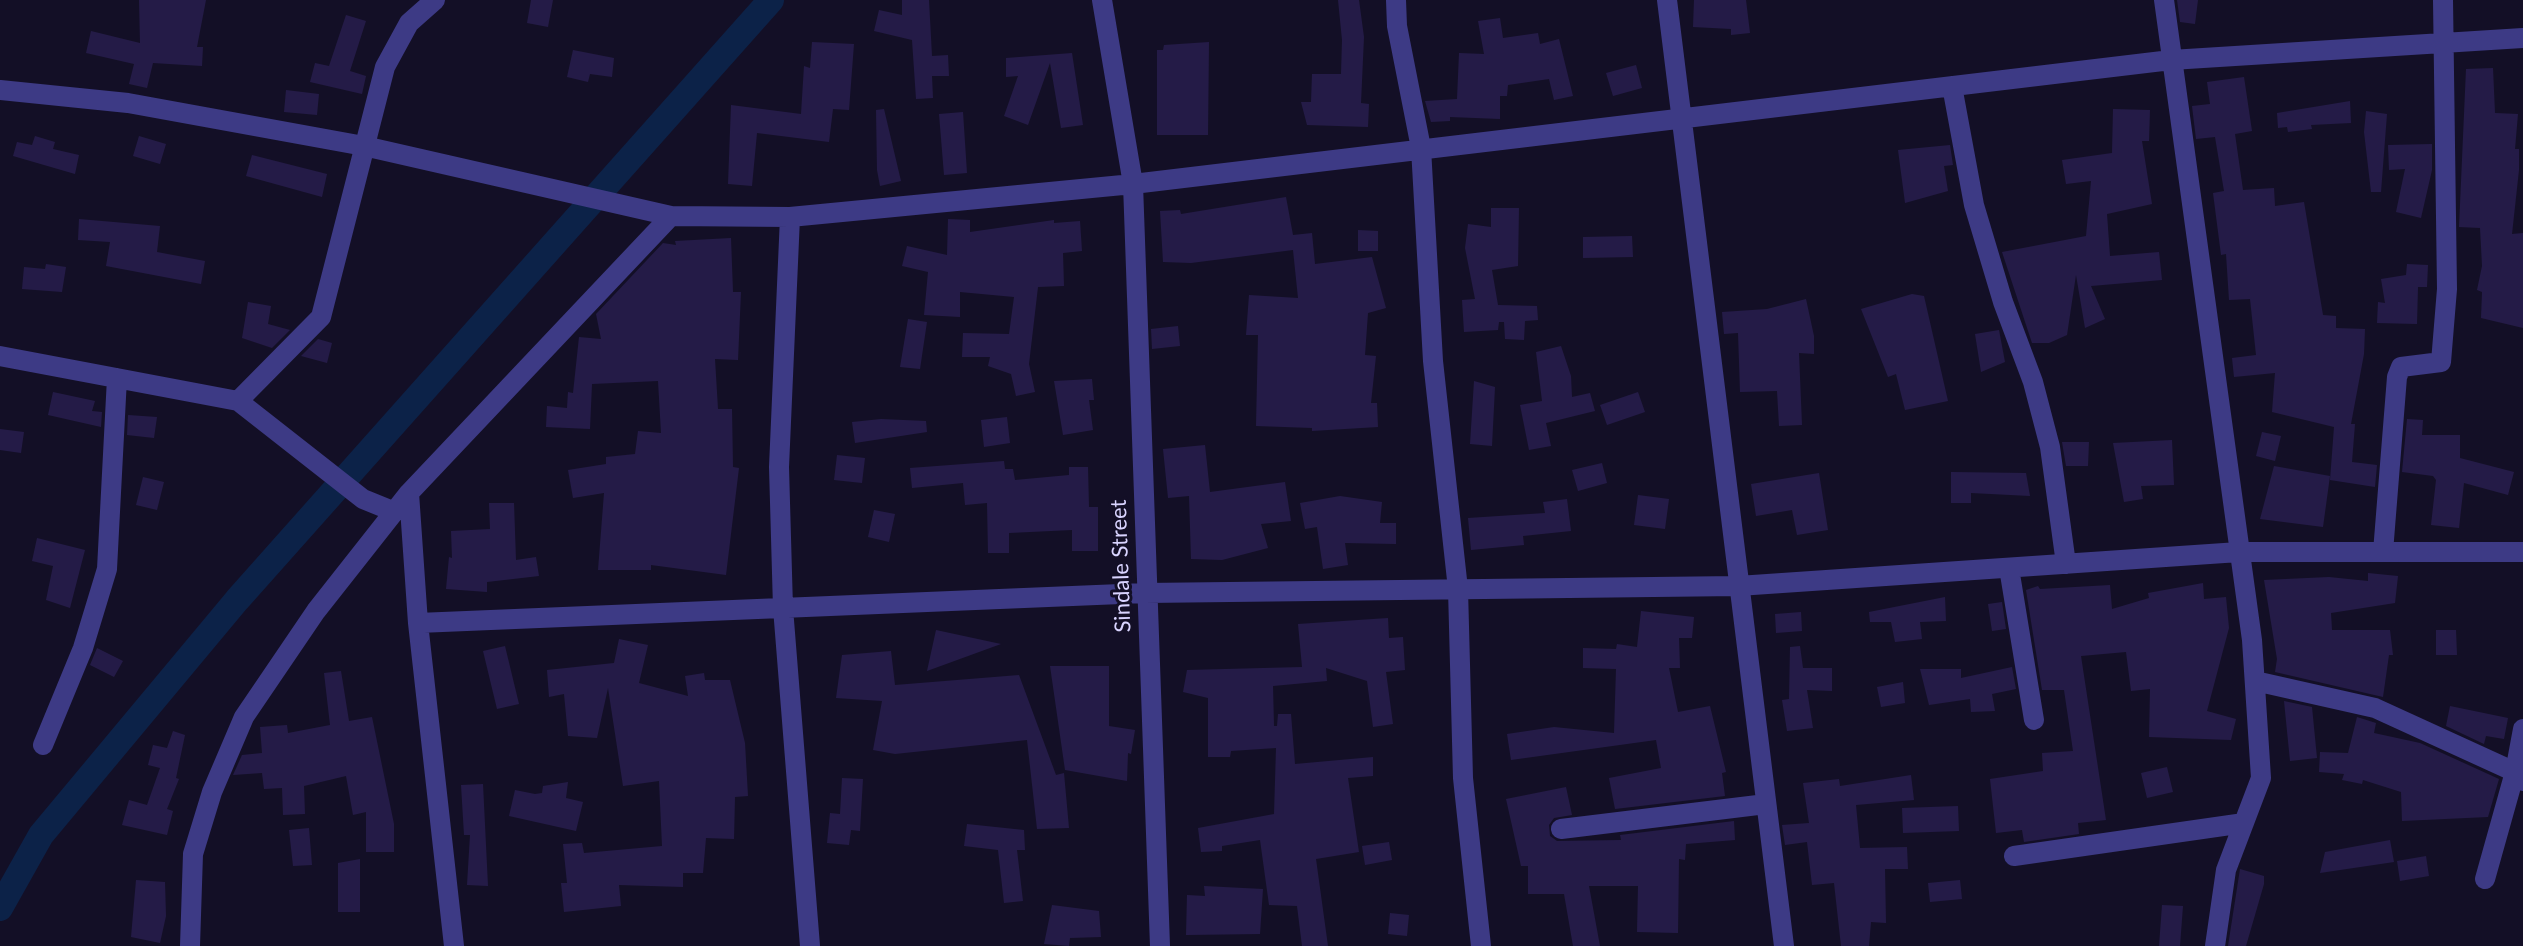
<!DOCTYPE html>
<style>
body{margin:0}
canvas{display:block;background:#130f26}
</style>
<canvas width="2523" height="946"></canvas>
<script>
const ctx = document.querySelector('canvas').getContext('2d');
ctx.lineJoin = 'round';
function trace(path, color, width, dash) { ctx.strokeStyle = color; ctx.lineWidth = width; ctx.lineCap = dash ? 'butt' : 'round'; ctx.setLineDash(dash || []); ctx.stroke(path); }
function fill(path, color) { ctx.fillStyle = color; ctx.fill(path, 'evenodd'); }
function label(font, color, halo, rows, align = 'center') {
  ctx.font = font + ' Lato,sans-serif'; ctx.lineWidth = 6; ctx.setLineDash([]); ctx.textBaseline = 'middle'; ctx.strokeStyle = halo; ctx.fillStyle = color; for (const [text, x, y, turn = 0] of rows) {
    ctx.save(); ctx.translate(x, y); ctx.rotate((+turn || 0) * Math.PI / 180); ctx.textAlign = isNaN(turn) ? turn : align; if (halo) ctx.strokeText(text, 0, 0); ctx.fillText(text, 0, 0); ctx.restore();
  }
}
trace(new Path2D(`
 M0,908L41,835L237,600L771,0`), '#0c2248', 26);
fill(new Path2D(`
 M139,0H206L197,47H203L202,66L153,63L147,88L129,84L134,64L86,53L91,31L140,43Z
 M531,0H553L548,27L527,23Z
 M902,0H929L932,56L948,55L949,76H932L933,98L916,99L912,40L874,31L879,10L902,15Z
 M1338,0H1359L1364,37L1361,103L1369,104L1368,127L1307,125L1301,102H1311L1312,74H1341L1342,40Z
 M1694,0H1746L1750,33L1731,35V29L1693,27Z
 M2177,0H2198L2195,24L2180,22Z
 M346,15L366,21L350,71L366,76L362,94L310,82L315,63L329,66Z
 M1500,18L1503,38L1538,33L1540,44L1559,39L1573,96L1554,100L1549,79L1508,85L1507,96H1500V119L1450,117V121L1431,122L1425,101L1457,99L1459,53L1484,54L1478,21Z
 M812,42L854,44L849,110L833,109L829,142L757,133L752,186L728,184L731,105L801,114L804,66L810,68Z
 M1209,42L1208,135H1157V50H1163L1164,45Z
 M573,50L614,58L612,77L590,74L588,82L567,77Z
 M1072,53L1083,125L1061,128L1050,63L1028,125L1004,116L1018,76L1006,77V58Z
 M1636,65L1642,88L1613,96L1606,73Z
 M2493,68L2495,113L2518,114L2515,149H2519V170L2512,234L2523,233V328L2481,318L2482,292L2477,290L2482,266L2480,228L2459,227L2466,69Z
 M2244,77L2252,131L2235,134L2243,190L2274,188L2275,206L2304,202L2323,315L2336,316V328L2365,329L2364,354L2351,424H2355L2352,462L2377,465L2375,487L2330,480L2334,427L2272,412L2275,373L2234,377L2232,358L2256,355L2250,299L2229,300L2226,254L2221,255L2213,193L2224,191L2215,137L2196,139L2192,106L2210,104L2207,82Z
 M286,90L319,94L317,115L284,112Z
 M2350,101L2351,123L2311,125L2312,129L2288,132L2287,127L2278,128L2277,113Z
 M884,109L901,181L880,186L877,170L876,110Z
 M2113,109L2150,110L2149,141H2142L2152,204L2107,214L2110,256L2159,252L2162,280L2091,286L2105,319L2085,328L2076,275L2067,335L2049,343H2032L2002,252L2086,236L2091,181L2066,184L2062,160L2112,153Z
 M2366,111L2387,114L2381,192H2371L2364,132Z
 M963,112L967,173L944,175L939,114Z
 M35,136L55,142L53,149L79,155L75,174L13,156L17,142L32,145Z
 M139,136L166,144L160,164L133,156Z
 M2432,144V170L2421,218L2396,212L2405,169L2389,170L2388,145Z
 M1950,145L1953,165L1944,166L1948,191L1905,203L1898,150Z
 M252,155L327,174L322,197L246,176Z
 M1286,197L1293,235L1312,233L1315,264L1372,257L1386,308L1368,313L1365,355L1376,356L1371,403H1377L1378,427L1312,431V428L1256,426L1258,335H1246L1249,295L1298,298L1293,250L1191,263L1163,262L1160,211L1180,210L1181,214Z
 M1491,208H1519L1518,266L1492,270L1498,305L1537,306L1538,320L1525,321L1524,340L1505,339L1504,322H1499L1498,330L1464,332L1462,300L1475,299L1465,248L1468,224L1491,227Z
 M79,219L160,226L157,252L205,261L201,284L106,266L110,242L78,240Z
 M948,219L970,220V232L1054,220V223L1080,221L1082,251L1063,253L1064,286L1038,287L1029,364L1035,392L1016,396L1011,374L988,366L990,357H962L963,333L1009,334L1014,297L960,292V317L924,315L928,272L902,266L907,246L947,255Z
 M1358,230L1378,231V251H1358Z
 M1632,236L1633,257L1583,258V237Z
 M731,238L733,292H741L738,360L715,359L718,409H732L733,467L739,468L726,575L651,565V570H598L604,493L573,498L568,470L606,464V457L635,454L638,431L661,433L658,381L592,384L590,429L546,427L547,406L567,408L568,392L573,393L579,337L601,339L596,314L663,243L676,245L675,241Z
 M46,264L66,267L62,292L22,289L24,267L45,269Z
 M2407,264L2428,265L2427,287H2418L2417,324L2377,323L2378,302L2385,303L2381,279L2406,275Z
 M1912,294L1924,296L1948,401L1905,410L1896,374L1888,377L1861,309Z
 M1806,299L1814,336V354L1799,353L1802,425L1779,426L1777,391L1740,392L1738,333L1724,334L1722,312L1767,309Z
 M248,302L271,306L268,324L290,330L272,348L242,338Z
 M908,319L927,322L920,369L900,367Z
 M1178,326L1180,346L1152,349L1151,329Z
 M1999,330L2005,362L1981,372L1975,334Z
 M318,339L332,343L327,363L301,356Z
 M1561,346L1571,376L1572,397L1590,393L1595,411L1546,423L1551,446L1529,450L1520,405L1542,401L1536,352Z
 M1092,379L1094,400H1089L1093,430L1063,435L1054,381Z
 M1474,381L1495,387L1492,446L1470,444Z
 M53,392L95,401L92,411L102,412L101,427L48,415Z
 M1638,392L1645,412L1607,425L1600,405Z
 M128,415L157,417L154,438L127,435Z
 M1007,417L1010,443L984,447L981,420Z
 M881,419L926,421L927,432L855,443L852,422Z
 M2407,419L2423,420L2422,435H2460V458L2514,472L2508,495L2464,483L2459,528L2431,525L2436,480L2433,476L2402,472Z
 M0,429L24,432L21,453L0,450Z
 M2262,432L2281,436L2275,461L2256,456Z
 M2172,440L2174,485L2141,486L2143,499L2124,502L2113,443Z
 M2062,442H2089L2088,466H2066Z
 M1205,445L1210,492L1285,482L1291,521L1261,524L1268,548L1222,560L1191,559L1189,496L1168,498L1163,449Z
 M837,455L865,458L862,483L834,480Z
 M1004,461L1005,469H1013L1015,480L1069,475V467H1088L1089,507H1098V551H1072V530L1009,533V553H988L987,503L965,505L963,483L912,488L910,468Z
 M1602,463L1607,483L1578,491L1572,470Z
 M2274,466L2330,476L2323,527L2260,519Z
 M1951,472L2026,473L2030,496L1971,493V503H1951Z
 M1819,473L1828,530L1797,535L1792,510L1756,516L1751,484Z
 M143,477L164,482L157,510L136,505Z
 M1638,495L1669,499L1665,529L1634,525Z
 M1340,496L1382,502L1380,523H1396V544L1345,543L1348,565L1323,569L1317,527L1305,529L1300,503Z
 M1567,499L1571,531L1523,536L1524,545L1471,550L1468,518L1545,513L1543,502Z
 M489,503H514L516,560L536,557L539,576L487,582V592L446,589L449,557L452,558L451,531L490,529Z
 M874,510L895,514L889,542L868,537Z
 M37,538L85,550L70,608L46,600L53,566L32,561Z
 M2368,573L2398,576L2395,603L2331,613L2332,630H2390L2393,655H2389L2383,697L2275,672L2277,659L2264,580L2329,577L2368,581Z
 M2203,583L2204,599L2226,597L2229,628L2207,711L2236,719L2231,740L2149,737L2150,689L2131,691L2126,652L2081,656L2106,820L2078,823L2079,834L2024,842L2022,830L1996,833L1990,779L2043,771L2042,753L2073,751L2064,690H2042L2026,590L2038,586L2040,589L2110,585L2112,609L2149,598L2148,593Z
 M1945,597L1946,621L1920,622L1922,639L1895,642L1891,622H1870L1869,612Z
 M2002,602L2006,629L1992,631L1988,604Z
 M1641,611L1694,617L1692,638H1679L1680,668H1669L1678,712L1710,706L1726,772L1722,773L1725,796L1615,809L1609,778L1661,768L1656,740L1511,760L1507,734L1554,727L1614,733L1616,669L1583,668V648L1616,649L1617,644L1637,647Z
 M1801,612L1802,631L1776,633L1775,614Z
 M1388,618L1389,638L1403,637L1405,670L1386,672L1393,724L1373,727L1367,681L1326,668L1327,681L1273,686L1274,726H1277L1278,714H1291L1295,764L1373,757V776L1348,778L1359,852L1316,859L1328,946H1302L1297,906L1269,905L1260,840L1222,846V851L1201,852L1198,828L1274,814L1276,748L1231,751L1230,757H1208V698L1183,692L1187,670L1302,667L1298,624Z
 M936,630L1001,644L927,671Z
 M2436,630H2456L2457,655H2436Z
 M619,639L648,645L639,683L688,696L685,676L704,673L705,680H730L745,743L748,796L735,797L734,839L706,838L703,873H683V887L619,885L621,906L564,912L561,883H567L563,844L582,843L584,853L662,846L659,781L623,786L608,688L597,738L568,736L564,694L549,697L547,670L614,663Z
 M505,646L519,704L497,709L483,651Z
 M1800,646L1803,668H1832V691L1807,690L1813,728L1787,731L1782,700L1789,699L1790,647Z
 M97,648L123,661L114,677L90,665Z
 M891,651L895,685L1019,675L1056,775L1064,773L1069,828L1037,829L1027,740L895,754L873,750L882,701L836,698L842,655Z
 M1050,666H1109V726L1135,730L1131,754L1128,753L1127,781L1065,770Z
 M2012,667L2016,689L1992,694L1995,711L1971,712L1970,699L1929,705L1920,669H1961V678Z
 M341,671L349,721L372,717L394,824V852H366V812L353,815L346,776L304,786L305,814L283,815L282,788L264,789L262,773L233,775L242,755L262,753L260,727L287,725L288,733L330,725L324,673Z
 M1903,682L1905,703L1881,707L1877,687Z
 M2284,701L2312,707L2317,758L2290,761Z
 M2450,706L2508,718L2504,739L2486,736L2484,744L2446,726Z
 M2357,717L2376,723L2374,733L2420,743L2499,779L2488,817L2402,821L2401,792L2363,780L2362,784L2342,780L2344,774L2319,772L2320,752L2348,753Z
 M173,731L185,735L176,778L179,779L167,809L173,811L167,835L122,825L129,800L147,805L160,768L148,765L153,745L167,748Z
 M2167,767L2173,792L2147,798L2141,773Z
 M1911,775L1914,800L1856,805L1860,848L1907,847L1908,869H1885L1886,923L1871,922L1869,946H1841L1834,883L1812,885L1807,842L1785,845L1782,825L1809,823L1803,783L1839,779L1840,786Z
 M842,778L863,779L860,831L851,830L849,845L827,843L830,813L840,814Z
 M568,782L566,798L583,802L576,831L509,816L515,790L535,794L542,793L543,786Z
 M483,784L488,886L467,885L470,835H464L461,785Z
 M1566,787L1572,815L1554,818L1549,825L1550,836L1557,841L1621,840L1620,835L1734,821L1735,840L1686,844L1685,860L1679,859L1678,933L1637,932L1638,886H1589L1600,946H1573L1564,894H1528V866H1521L1506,799Z
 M1958,806L1959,831L1903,833L1902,808Z
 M967,824L1024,830L1025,850H1017L1023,901L1004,903L998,850L964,846Z
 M309,828L312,865L293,866L289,830Z
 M2390,840L2394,862L2320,873L2325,852Z
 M1389,842L1392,860L1365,865L1362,846Z
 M2426,856L2429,876L2400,881L2397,861Z
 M360,859V912H338V863Z
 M2240,869L2264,876V884L2246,946H2228Z
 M136,880L165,882L166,916L160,943L131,937Z
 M1960,880L1962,899L1930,902L1928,883Z
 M1204,886L1263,889L1260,934L1186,935L1187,895L1205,896Z
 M1052,905L1099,911L1101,937L1070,938L1069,946L1044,944Z
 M2162,905L2183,906L2180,946H2159Z
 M1390,913L1409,915L1407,936L1388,934Z`), '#241b47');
trace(new Path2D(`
 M1102,0L1133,184L1160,946
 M1396,0L1397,26L1421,148L1433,361L1458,589L1463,778L1481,946
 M1667,0L1784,946
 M2164,0L2252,640L2261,778L2226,870L2215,946
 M1952,86L1974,205L2003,302L2033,382L2050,447L2066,564
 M0,90L128,103L364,146L671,216L790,217L1133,184L2171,60L2523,38
 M790,217L779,467L783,608L810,946
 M0,356L238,401L363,499L395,512
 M238,401L321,317L385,67L409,23L435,0
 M409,493L418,623L454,946
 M2383,552L2397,377L2401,367L2441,362L2447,289L2443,0
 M2009,568L2034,720
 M418,623L1145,593L1738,586L2239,552H2523
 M2255,681L2375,708L2515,772L2523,781
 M43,745L83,648L107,569L117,378
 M1561,829L1766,804
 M2014,856L2244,823
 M2485,879L2515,772L2523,729
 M190,946L193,854L212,792L244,717L316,611L409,493L671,216`), '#3d3a85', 20);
label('22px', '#d9d4ff', '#130f26', [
 ["Sindale Street",1121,566,-92]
]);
</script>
